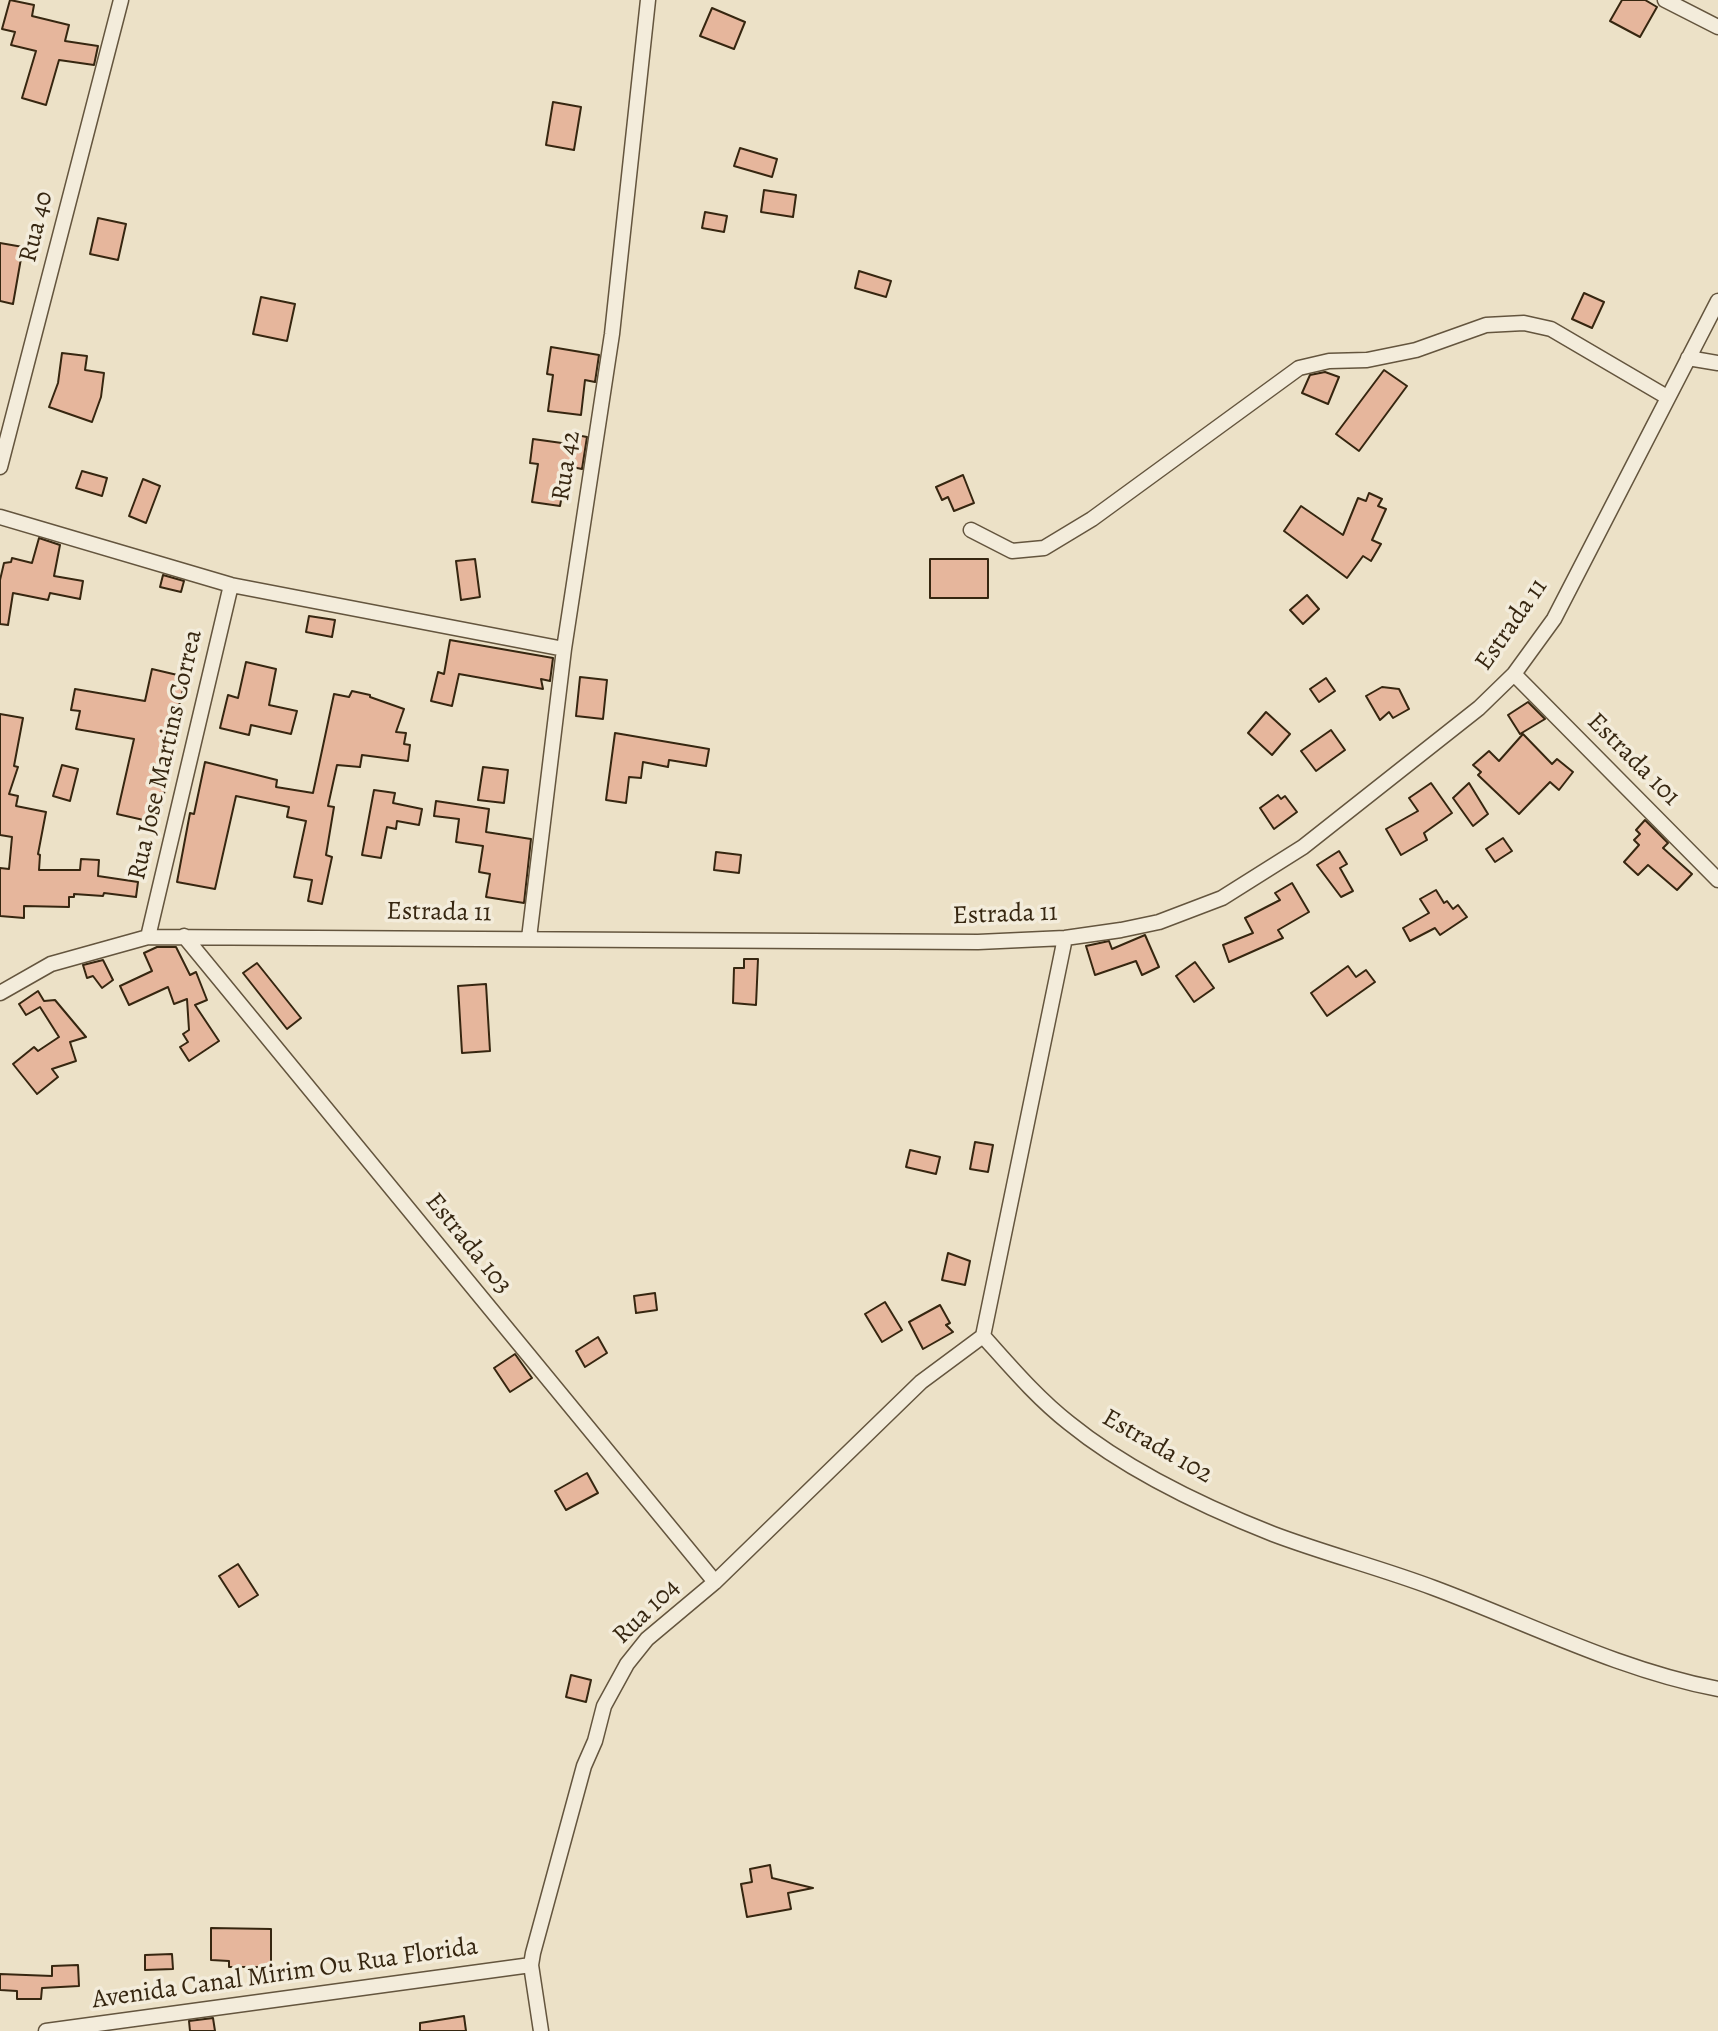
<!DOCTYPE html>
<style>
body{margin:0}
canvas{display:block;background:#ece1c7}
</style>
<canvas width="1718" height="2031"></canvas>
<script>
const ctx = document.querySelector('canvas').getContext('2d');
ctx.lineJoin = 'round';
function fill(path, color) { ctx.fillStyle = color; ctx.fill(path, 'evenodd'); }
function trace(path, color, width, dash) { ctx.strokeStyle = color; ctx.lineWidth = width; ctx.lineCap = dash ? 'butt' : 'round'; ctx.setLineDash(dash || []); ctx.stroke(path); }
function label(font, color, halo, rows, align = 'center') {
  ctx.font = font + ' Alegreya,serif'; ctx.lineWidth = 7; ctx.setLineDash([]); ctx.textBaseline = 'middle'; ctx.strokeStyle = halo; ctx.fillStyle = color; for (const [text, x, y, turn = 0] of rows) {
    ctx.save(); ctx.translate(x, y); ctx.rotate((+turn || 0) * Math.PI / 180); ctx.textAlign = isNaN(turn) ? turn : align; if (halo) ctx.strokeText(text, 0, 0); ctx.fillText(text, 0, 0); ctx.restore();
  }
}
const building = new Path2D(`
 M10,0L34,5L32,16L69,25L65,41L98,46L94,65L59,60L46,105L22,98L36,51L11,45L15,32L2,29Z
 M1622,0H1645L1657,7L1640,37L1610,21Z
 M712,8L745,22L734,49L700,36Z
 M553,102L581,107L574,150L546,145Z
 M740,148L777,159L772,177L734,166Z
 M764,190L796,195L793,217L761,212Z
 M705,212L727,216L724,232L702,228Z
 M98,218L126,224L118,260L90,254Z
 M0,243L23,247L13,304L0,301Z
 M859,271L891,281L886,297L855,288Z
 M1584,293L1604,302L1592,328L1572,319Z
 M261,297L295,304L287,341L253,334Z
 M551,347L599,355L595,382L585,380L581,415L548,411L553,375L547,374Z
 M62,353L87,356L85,370L104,373L101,397L92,422L49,407L58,383Z
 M1384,370L1407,386L1359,451L1336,434Z
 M1325,372L1339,377L1328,404L1302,393L1310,375Z
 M571,434L587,437L582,469L567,466L560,506L532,502L538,464L530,463L533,439L569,444Z
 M82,471L107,478L102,496L76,488Z
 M963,475L974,503L954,511L948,497L942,500L936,487Z
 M143,479L160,486L146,523L129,516Z
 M1369,493L1382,499L1378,506L1386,509L1372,540L1381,544L1371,561L1363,556L1347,578L1284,531L1301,506L1343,535L1358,498L1366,501Z
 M39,538L60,545L54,576L83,581L80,599L50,593L48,600L13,593L8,625L0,624V580L4,563L11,562L12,558L32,563Z
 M475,559L480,597L461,600L456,561Z
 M930,559H988V598H930Z
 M163,575L184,581L181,592L160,587Z
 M1307,595L1319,609L1303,624L1290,610Z
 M309,616L335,620L332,637L306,632Z
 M450,640L553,658L550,681L541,679L543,689L459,674L452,706L431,701L438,672L444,674Z
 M246,662L276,669L269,705L297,711L291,734L251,725L249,735L220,728L228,695L238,698Z
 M152,669L186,677L177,714H181L178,735L157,823L117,814L134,739L76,729L80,711L71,710L75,689L145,701Z
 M580,677L607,680L603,719L576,716Z
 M1326,678L1335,691L1319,702L1310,689Z
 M1382,687L1399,689L1409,709L1393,718L1389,712L1380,720L1366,696Z
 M352,691L370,695V697L404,709L396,732L406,733L404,744L410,745L408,761L362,755L360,767L337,765L328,806L334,807L326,855L332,857L322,904L308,901L312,880L294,877L306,821L287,817L289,807L236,796L215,889L177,882L190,813L194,814L205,762L277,780L276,787L313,793L334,694L349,697Z
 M1528,702L1545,719L1520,734L1508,715Z
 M1266,712L1290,734L1272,755L1248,733Z
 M0,714L23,718L14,766L18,767L9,794L18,796L16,806L46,812L38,854L40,855L39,870H80L81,859L99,860L98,876L138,882L136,897L104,893L103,896L74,894V897H69V907L24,906V918L0,916V868L9,869L12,837L0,835Z
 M1331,730L1345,750L1316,771L1301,751Z
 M615,733L709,749L706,766L669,760L668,767L643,762L641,778L629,777L626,803L606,800Z
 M1523,734L1552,764L1557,759L1573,772L1559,790L1550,782L1519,814L1478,775L1481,772L1473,765L1489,751L1499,761Z
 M62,765L78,769L70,801L53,796Z
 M483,767L508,770L504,803L478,800Z
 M1431,783L1452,813L1424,833L1427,840L1401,855L1386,829L1418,811L1409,798Z
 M1469,783L1488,814L1473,826L1453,798Z
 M374,790L395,793L393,803L422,809L419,825L397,821L396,829L387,827L381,858L362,855Z
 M1278,795L1281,799L1285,796L1297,812L1274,829L1260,808Z
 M436,801L489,809L486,832L531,839L524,903L486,897L490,874L479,872L483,846L456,842L459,819L434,816Z
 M1645,820L1668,843L1663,848L1692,874L1677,890L1648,865L1638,875L1624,862L1639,845L1634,840L1640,834L1636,830Z
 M1503,838L1512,851L1495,862L1486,849Z
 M1339,851L1347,864L1340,868L1353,891L1341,897L1317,865Z
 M716,852L741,855L739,873L714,870Z
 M1292,883L1309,912L1278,930L1283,938L1229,962L1223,945L1253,933L1245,918L1280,900L1275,893Z
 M1436,890L1444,903L1447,901L1453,909L1458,905L1467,917L1440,935L1435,928L1410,941L1403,928L1429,913L1420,899Z
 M1145,935L1159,967L1142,975L1136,961L1095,975L1086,946L1109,941L1112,949Z
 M157,947H176L190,975L196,972L207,1000L195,1005L219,1041L189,1061L180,1047L188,1042L183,1034L189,1030L187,999L174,1004L168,987L129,1005L120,986L152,971L144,953Z
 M744,959H758L756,1005L733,1003L734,968H744Z
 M103,960L113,980L102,988L93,976L87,978L83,965Z
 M1195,962L1214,988L1194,1002L1176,976Z
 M257,963L301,1018L287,1029L243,973Z
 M1348,966L1356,977L1366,970L1375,982L1327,1016L1311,993Z
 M486,984L490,1051L462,1053L458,986Z
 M38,991L44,1001L55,1000L86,1037L70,1042L76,1061L52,1069L58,1077L37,1094L13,1064L34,1047L38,1051L59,1037L40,1007L26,1015L19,1004Z
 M975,1142L993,1145L988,1172L970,1169Z
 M910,1150L940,1157L936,1174L906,1167Z
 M948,1253L970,1261L965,1285L942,1280Z
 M655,1293L657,1310L636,1313L634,1296Z
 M885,1302L902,1330L882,1342L865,1314Z
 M940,1305L950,1323L946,1325L953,1332L923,1349L909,1322Z
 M598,1337L607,1353L585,1367L576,1351Z
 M515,1354L532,1378L510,1392L494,1368Z
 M587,1473L598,1493L566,1510L555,1491Z
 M238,1564L258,1595L239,1607L219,1576Z
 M571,1675L591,1680L586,1702L566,1697Z
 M770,1865L772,1878L813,1888L788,1893L791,1909L747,1917L741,1884L752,1882L750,1869Z
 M211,1928L271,1929V1967H229V1961L211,1960Z
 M172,1954L173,1969L145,1970V1955Z
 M78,1965L79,1986L42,1988L41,1999H17V1991L0,1990V1974L52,1976V1966Z
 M464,2016L466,2031H420V2023Z
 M213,2018L215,2031H190L189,2021Z`);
fill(building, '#e6b69c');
trace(building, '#362610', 2);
const street = new Path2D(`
 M1665,0L1718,27
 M1688,358L1718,363
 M0,467L121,0
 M0,517L231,585L564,649
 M971,530L1012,551L1044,548L1092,519L1299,368L1329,361L1367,360L1416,350L1486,325L1524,323L1551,329L1667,397
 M1514,674L1718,880
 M184,936L715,1582
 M148,937L231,585
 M529,938L564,649L612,334L648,0
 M0,993L51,964L148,937L978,942L1065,938L1121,930L1159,922L1222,898L1303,847L1479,708L1514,674L1554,619L1718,301
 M983,1336C1010,1366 1037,1398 1069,1423C1128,1471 1202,1506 1273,1534C1326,1554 1381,1568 1434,1588C1528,1623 1619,1670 1718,1689
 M983,1336L1065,938
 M46,2031L531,1965
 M541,2031L531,1965L533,1953L584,1766L595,1741L604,1706L627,1664L647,1639L715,1582L921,1382L983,1336`);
trace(street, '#64553e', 17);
trace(street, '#f3ecdb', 14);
label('26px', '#362610', '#f3ecdb', [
 ["Rua 40",37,227,-76],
 ["Rua 42",567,466,-81],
 ["Estrada 11",1512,625,-55],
 ["Rua Jose Martins Correa",166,755,-77],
 ["Estrada 101",1633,760,45],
 ["Estrada 11",439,913,1],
 ["Estrada 11",1005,915,-2],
 ["Estrada 103",468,1244,51],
 ["Estrada 102",1157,1447,30],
 ["Rua 104",647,1612,-44],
 ["Avenida Canal Mirim Ou Rua Florida",285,1974,-8]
]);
</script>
